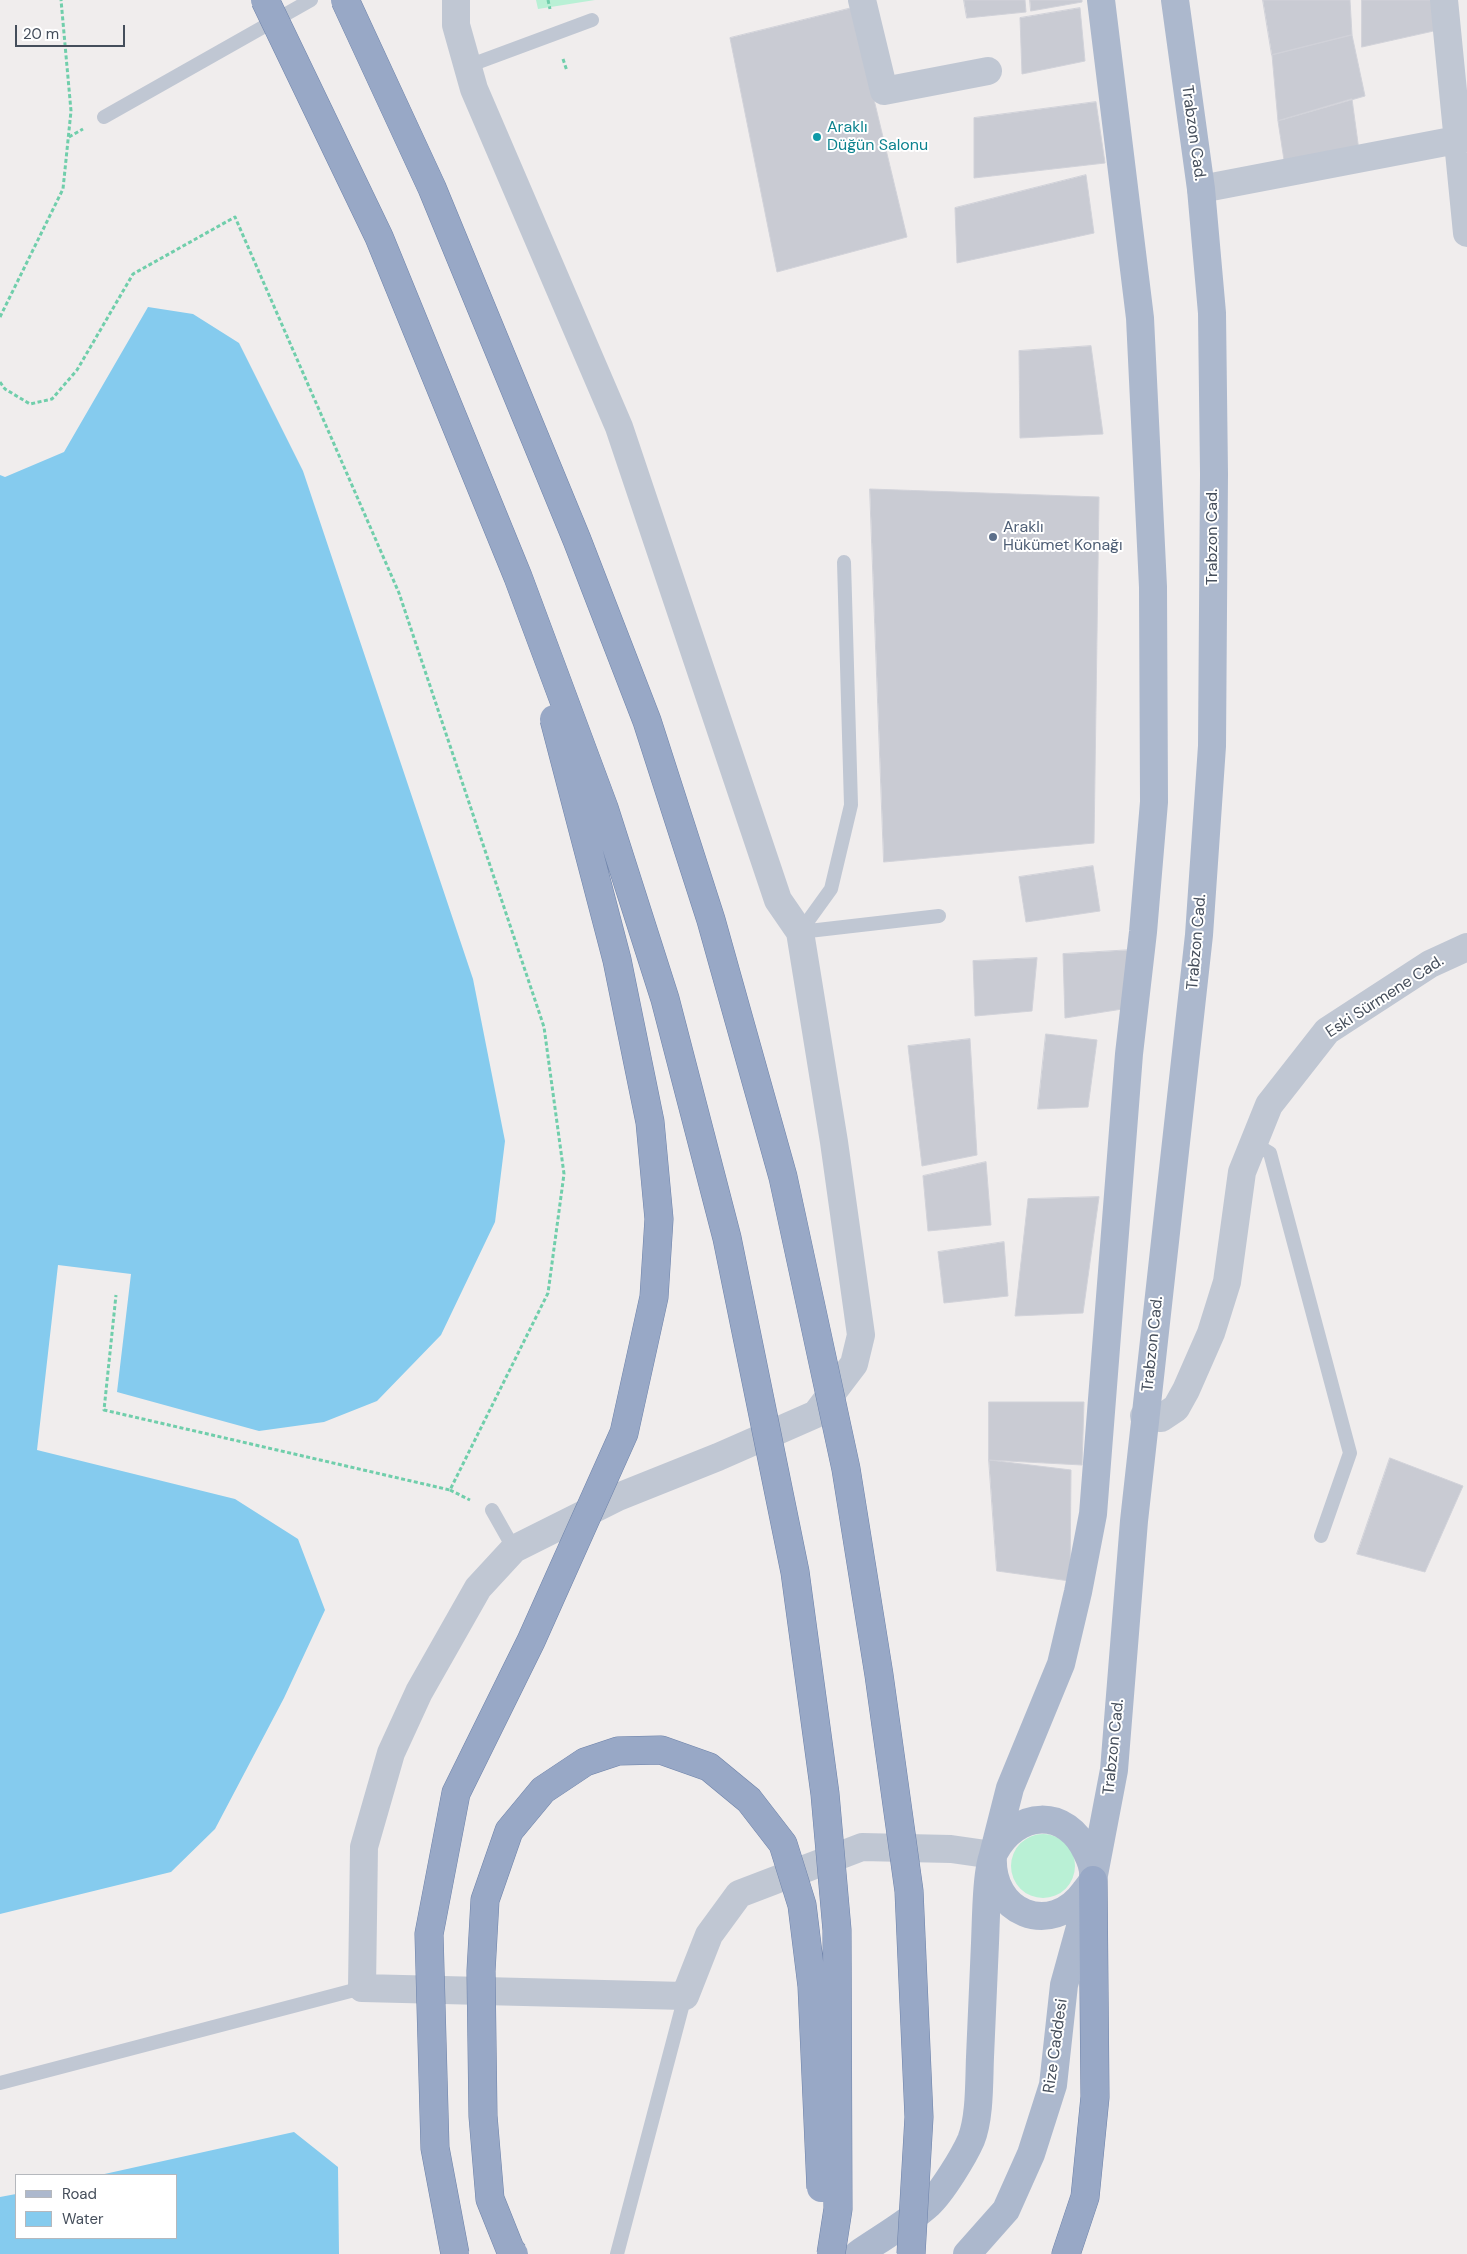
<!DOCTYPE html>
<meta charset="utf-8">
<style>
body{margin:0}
#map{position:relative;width:1467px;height:2254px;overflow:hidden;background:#f0eded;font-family:"DM Sans",sans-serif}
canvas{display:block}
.legend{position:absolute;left:15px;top:2174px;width:162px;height:65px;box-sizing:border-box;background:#fff;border:1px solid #b5b8bd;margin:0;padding:6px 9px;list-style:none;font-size:15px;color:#454e5b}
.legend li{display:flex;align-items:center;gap:10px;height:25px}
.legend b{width:25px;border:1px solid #b5b8bd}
.scale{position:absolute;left:15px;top:25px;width:110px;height:22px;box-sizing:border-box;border:2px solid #454e5b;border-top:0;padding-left:6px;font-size:15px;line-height:18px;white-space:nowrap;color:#454e5b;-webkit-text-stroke:4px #fff;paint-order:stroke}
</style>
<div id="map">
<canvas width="1467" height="2254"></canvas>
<ul class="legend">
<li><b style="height:6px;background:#acb8cd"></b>Road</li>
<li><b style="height:14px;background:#85cbee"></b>Water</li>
</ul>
<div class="scale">20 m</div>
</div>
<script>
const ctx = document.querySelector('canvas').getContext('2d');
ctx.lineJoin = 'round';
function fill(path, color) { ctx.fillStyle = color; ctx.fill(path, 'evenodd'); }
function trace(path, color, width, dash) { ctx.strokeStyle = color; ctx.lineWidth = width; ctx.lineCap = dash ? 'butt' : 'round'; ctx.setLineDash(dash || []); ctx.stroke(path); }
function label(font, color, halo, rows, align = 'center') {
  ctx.font = font + ' "DM Sans",sans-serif'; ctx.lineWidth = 4; ctx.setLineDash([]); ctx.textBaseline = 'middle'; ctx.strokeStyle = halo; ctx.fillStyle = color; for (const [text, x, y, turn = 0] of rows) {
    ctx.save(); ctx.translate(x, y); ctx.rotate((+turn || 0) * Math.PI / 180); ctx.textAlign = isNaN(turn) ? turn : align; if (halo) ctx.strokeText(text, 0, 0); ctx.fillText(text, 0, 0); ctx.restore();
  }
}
fill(new Path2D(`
 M536,0H595L538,9Z
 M1011 1866a32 32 0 1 1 64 0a32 32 0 1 1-64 0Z`), '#b9f0d5');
fill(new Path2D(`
 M148,307L193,314L239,343L303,471L473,979L505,1141L495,1222L441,1335L377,1401L324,1422L259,1431L117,1392L131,1274L58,1265L37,1450L235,1499L298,1539L325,1610L284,1698L215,1829L171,1872L0,1914V475L5,477L64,452Z
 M294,2132L338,2167L339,2254H0V2197L16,2194V2238H176V2175H100Z`), '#85cbee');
const building = new Path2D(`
 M964,0H1025L1026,12L967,18Z
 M1030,0H1082V2L1031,11Z
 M1263,0H1350L1352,35L1272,55Z
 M1362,0H1444L1447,28L1362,47Z
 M852,8L907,237L777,272L730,38Z
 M1080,8L1085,61L1022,74L1020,18Z
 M1352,35L1365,96L1278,121L1272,55Z
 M1352,99L1360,158L1286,173L1278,121Z
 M1096,102L1105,163L974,178V118Z
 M1086,175L1094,233L957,263L955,208Z
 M1091,346L1103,434L1020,438L1019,351Z
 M870,489L1099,497L1094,843L884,862Z
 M1093,866L1100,911L1026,922L1019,877Z
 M1132,950L1129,1008L1065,1018L1063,954Z
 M1037,958L1032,1011L975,1016L973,961Z
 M1046,1034L1097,1040L1088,1107L1038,1109Z
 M970,1039L977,1155L922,1166L908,1046Z
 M986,1162L991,1225L928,1231L923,1176Z
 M1099,1197L1083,1313L1015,1316L1028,1199Z
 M1004,1242L1008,1296L944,1303L938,1252Z
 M989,1402H1084L1082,1465L989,1460Z
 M1390,1458L1463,1486L1425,1572L1357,1554Z
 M989,1460L1071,1470L1070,1581L997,1571Z`);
fill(building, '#c9cbd3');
trace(building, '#d1d2d9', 1);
const trunk = new Path2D(`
 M1066,2254L1085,2197L1095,2097L1093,1880`);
trace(trunk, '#6e83aa', 29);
trace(new Path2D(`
 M548,0L550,9
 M563,59L567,71
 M69,137L83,129
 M0,317L63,189L71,111L61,0
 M0,382L5,389L30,404L52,399L77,370L133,274L235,217L399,593L544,1027L564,1174L548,1293L450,1490L104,1410L116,1295
 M450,1490L470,1500`), '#70ceab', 3, [4, 2.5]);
trace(new Path2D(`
 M468,66L592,20
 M104,117L311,0
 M800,932L831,889L851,805L844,562
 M800,932L939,916
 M1253,1143L1270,1153L1350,1453L1321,1536
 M492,1510L514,1549
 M0,2083L362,1988
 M617,2254L685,1996`), '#c0c7d3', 14);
trace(new Path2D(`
 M456,0V25L474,89L619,427L778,900L800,932L834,1142L861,1335L854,1364L816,1414L718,1457L618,1497L514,1549L478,1588L419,1692L391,1753L364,1847L362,1988L685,1996L709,1935L739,1894L862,1847L951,1849L993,1855
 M862,0L884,91L988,71
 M1444,0L1467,233
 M1201,189L1467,138`), '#c0c7d3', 28);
trace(new Path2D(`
 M1144,1416L1161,1418L1176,1408L1186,1390L1211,1333L1227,1282L1242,1172L1269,1105L1327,1031L1430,964L1467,947`), '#c0c7d3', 28);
trace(new Path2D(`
 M858,2254C881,2238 908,2223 929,2204C942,2192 964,2156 971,2140C980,2118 979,2081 980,2057C982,2019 983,1981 985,1943C986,1923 986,1869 994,1853C1016,1810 1067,1807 1087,1853C1091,1861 1094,1869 1093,1878C1092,1883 1088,1887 1085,1891C1051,1939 989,1913 993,1855L1010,1788L1061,1664L1078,1592L1093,1514L1129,1054L1143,932L1154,802L1153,587L1140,318L1101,0
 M967,2254L1006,2210L1031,2154L1053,2085L1064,1985L1093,1880L1114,1770L1134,1521L1199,935L1212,746L1214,474L1212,313L1201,189L1175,0`), '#acb8cd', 28);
trace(trunk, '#98a8c6', 28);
const trunkBridge = new Path2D(`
 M265,0L379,237L518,577L604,808L665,999L727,1238L795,1572L825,1794L837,1930L838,2209L831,2254
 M345,0L432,188L577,540L647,721L711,920L783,1177L846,1469L879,1675L909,1891L919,2117L911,2254
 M455,2254L435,2148L429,1934L456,1793L531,1641L624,1433L654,1297L659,1219L650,1122L617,960L554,719
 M514,2254L510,2249L490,2199L483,2116L481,1971L485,1900L509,1831L543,1790L585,1762L618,1751L661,1750L709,1767L749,1800L783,1844L802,1905L812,1986L821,2188`);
trace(trunkBridge, '#6e83aa', 29, []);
trace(trunkBridge, '#98a8c6', 28);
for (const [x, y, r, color] of [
 [817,137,5,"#0f9aa8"],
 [993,537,5,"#5c6f8a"]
]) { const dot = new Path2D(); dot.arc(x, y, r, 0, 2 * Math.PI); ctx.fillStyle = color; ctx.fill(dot); trace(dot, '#fff', 2); }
label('16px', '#0d838f', '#fff', [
 ["Araklı",827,128],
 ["Düğün Salonu",827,146]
], 'left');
label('16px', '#454e5b', '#fff', [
 ["Trabzon Cad.",1193,133,82],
 ["Trabzon Cad.",1213,537,-90],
 ["Trabzon Cad.",1197,942,-85],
 ["Eski Sürmene Cad.",1385,997,-33],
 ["Trabzon Cad.",1153,1344,-84],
 ["Trabzon Cad.",1114,1747,-84],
 ["Rize Caddesi",1056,2046,-82]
]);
label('16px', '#4e5e75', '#fff', [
 ["Araklı",1003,528],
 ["Hükümet Konağı",1003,546]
], 'left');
</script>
